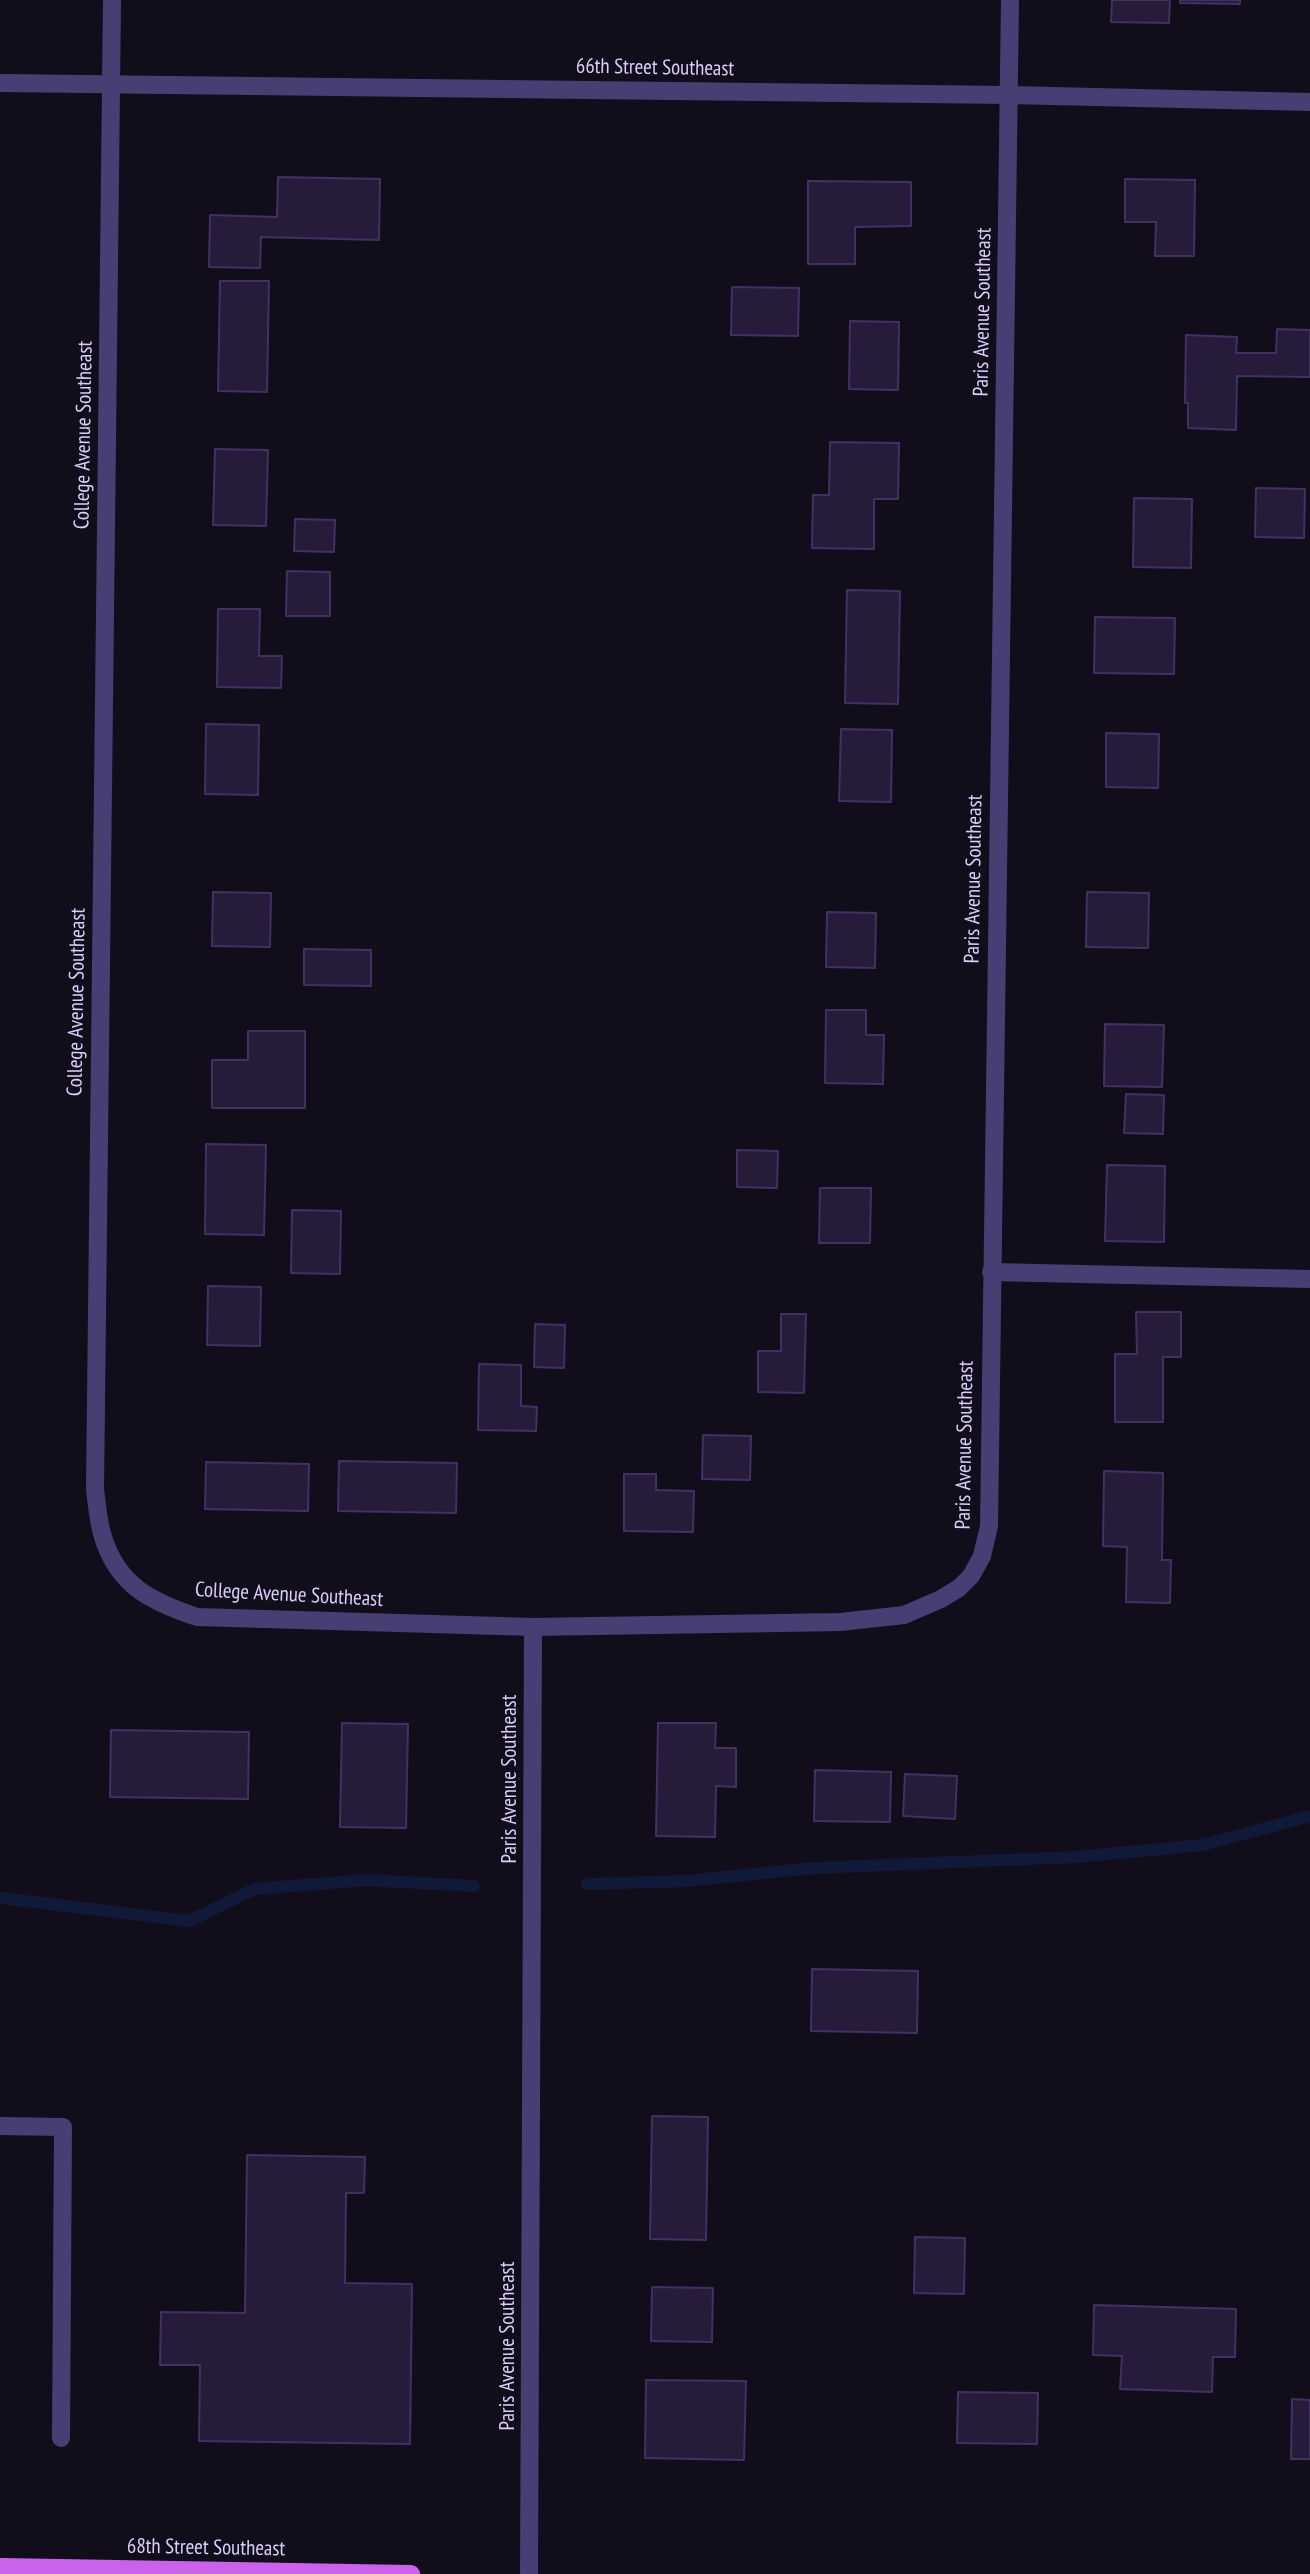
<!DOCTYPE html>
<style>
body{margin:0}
canvas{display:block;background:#120d1b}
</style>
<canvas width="1310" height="2574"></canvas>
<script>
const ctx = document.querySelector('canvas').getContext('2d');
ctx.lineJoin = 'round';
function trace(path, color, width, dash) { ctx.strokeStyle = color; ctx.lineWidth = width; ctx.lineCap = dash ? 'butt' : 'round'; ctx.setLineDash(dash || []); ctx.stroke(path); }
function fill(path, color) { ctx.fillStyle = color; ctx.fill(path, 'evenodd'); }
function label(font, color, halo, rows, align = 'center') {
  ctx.font = font + ' "PT Sans Narrow",sans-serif'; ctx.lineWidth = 5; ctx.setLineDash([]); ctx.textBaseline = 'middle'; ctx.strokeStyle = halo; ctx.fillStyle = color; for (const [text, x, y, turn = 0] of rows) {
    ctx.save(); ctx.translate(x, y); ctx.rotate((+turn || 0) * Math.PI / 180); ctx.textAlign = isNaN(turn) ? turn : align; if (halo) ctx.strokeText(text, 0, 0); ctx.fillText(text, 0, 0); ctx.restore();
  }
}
trace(new Path2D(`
 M587,1884L685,1881L814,1868L1076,1857L1203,1845L1310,1816
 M0,1898L189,1921L255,1889L365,1880L474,1886`), '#101a38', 12);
const building = new Path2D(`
 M1112,0H1170L1169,23L1111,22Z
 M1180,0H1240V4L1180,3Z
 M278,177L380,179L379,240L261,237L260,268L209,267L210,215L277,217Z
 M1125,179L1195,180L1194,256H1155L1156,222H1125Z
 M808,181L911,182V226L855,227V264H808Z
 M220,281H269L267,392L218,391Z
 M732,287L799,288L798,336L731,335Z
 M850,321L899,322L898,390L849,389Z
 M1277,329L1310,330V377L1237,376L1236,430L1188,428V403H1185L1186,335L1237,337L1236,353H1276Z
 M830,442L899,443L898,499H874V549L812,548L813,495H829Z
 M215,449L268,450L266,526L213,525Z
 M1256,488L1305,489L1304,538L1255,537Z
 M1134,498L1192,499L1191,568L1133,567Z
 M295,519L335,520L334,552L294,551Z
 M287,571L330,572V616H286Z
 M847,590L900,591L898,704L845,703Z
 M218,609H260L259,656H282L281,688L217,687Z
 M1095,617L1175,618L1174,674L1094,673Z
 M206,724L259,725L258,795L205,794Z
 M841,729L892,730L891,802L839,801Z
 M1106,733L1159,734L1158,788L1106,787Z
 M213,892L271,893L270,947L212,946Z
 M1087,892L1149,893L1148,948L1086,947Z
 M827,912L876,913L875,968L826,967Z
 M304,949L371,950V986L304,985Z
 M826,1010H866V1035H884L883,1084L825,1083Z
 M1105,1024L1164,1025L1162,1087L1104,1086Z
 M248,1031H305V1108H212V1060H248Z
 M1126,1094L1164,1095L1163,1134L1124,1133Z
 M206,1144L266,1145L264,1235L205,1234Z
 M737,1150L778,1151L777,1188L737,1187Z
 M1107,1165L1165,1166L1164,1242L1105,1241Z
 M820,1188H871L870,1243H819Z
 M292,1210L341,1211L340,1274L291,1273Z
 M208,1286L261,1287L260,1346L207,1345Z
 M1136,1312H1181V1357H1163V1422H1115V1354H1137Z
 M781,1314H806L804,1393L758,1392V1351H781Z
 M535,1324L565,1325L564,1368L534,1367Z
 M479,1364L521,1365V1406L537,1407L536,1431L478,1430Z
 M703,1435L751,1436L750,1480L702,1479Z
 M339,1461L457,1463L456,1513L338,1511Z
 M206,1462L309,1464L308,1511L205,1509Z
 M1104,1471L1163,1473L1162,1560H1171L1170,1603L1126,1602L1127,1547L1103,1546Z
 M624,1474H656V1490L694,1491L693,1532L624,1531Z
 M342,1723L408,1724L406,1828L340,1827Z
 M658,1723H716L715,1748H736V1787L716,1786L715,1837L656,1836Z
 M111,1730L249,1732L248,1799L110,1797Z
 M815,1770L891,1772L890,1822L814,1821Z
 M905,1774L957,1776L955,1819L903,1816Z
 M812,1969L918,1971L917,2033L811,2031Z
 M652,2116L708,2117L706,2240L650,2239Z
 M247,2155L365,2157L364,2193H346L345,2283L412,2284L410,2444L199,2441L200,2365H160L161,2312L245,2313Z
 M915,2237L965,2238L964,2294L914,2293Z
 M652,2287L713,2288L712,2342L651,2341Z
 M1094,2305L1236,2309L1235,2357H1213L1212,2392L1120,2389L1122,2356L1093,2355Z
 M646,2380L746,2381L744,2460L645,2458Z
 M958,2392L1038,2393L1037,2444L957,2443Z
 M1292,2399L1310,2400V2459H1291Z`);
fill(building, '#261c3a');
trace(building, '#413163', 2);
trace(new Path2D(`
 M112,0L95,1489C97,1505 98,1522 103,1537C118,1586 152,1602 197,1617L533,1627L840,1622L904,1615L941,1599L959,1588L971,1576L982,1556L989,1526L1010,0
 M0,83L1009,95L1310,102
 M991,1272L1310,1279
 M0,2126L63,2127L61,2438
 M529,2574L533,1627`), '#473e74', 18);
trace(new Path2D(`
 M0,2567L411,2574`), '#ca62eb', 18);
label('21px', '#d8cef9', '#120d1b', [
 ["66th Street Southeast",655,68,1],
 ["Paris Avenue Southeast",983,312,-89],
 ["College Avenue Southeast",84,435,-89],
 ["Paris Avenue Southeast",974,879,-89],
 ["College Avenue Southeast",77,1002,-89],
 ["Paris Avenue Southeast",965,1445,-89],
 ["College Avenue Southeast",289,1595,3],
 ["Paris Avenue Southeast",510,1779,-90],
 ["Paris Avenue Southeast",508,2346,-90],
 ["68th Street Southeast",206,2548,1]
]);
</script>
